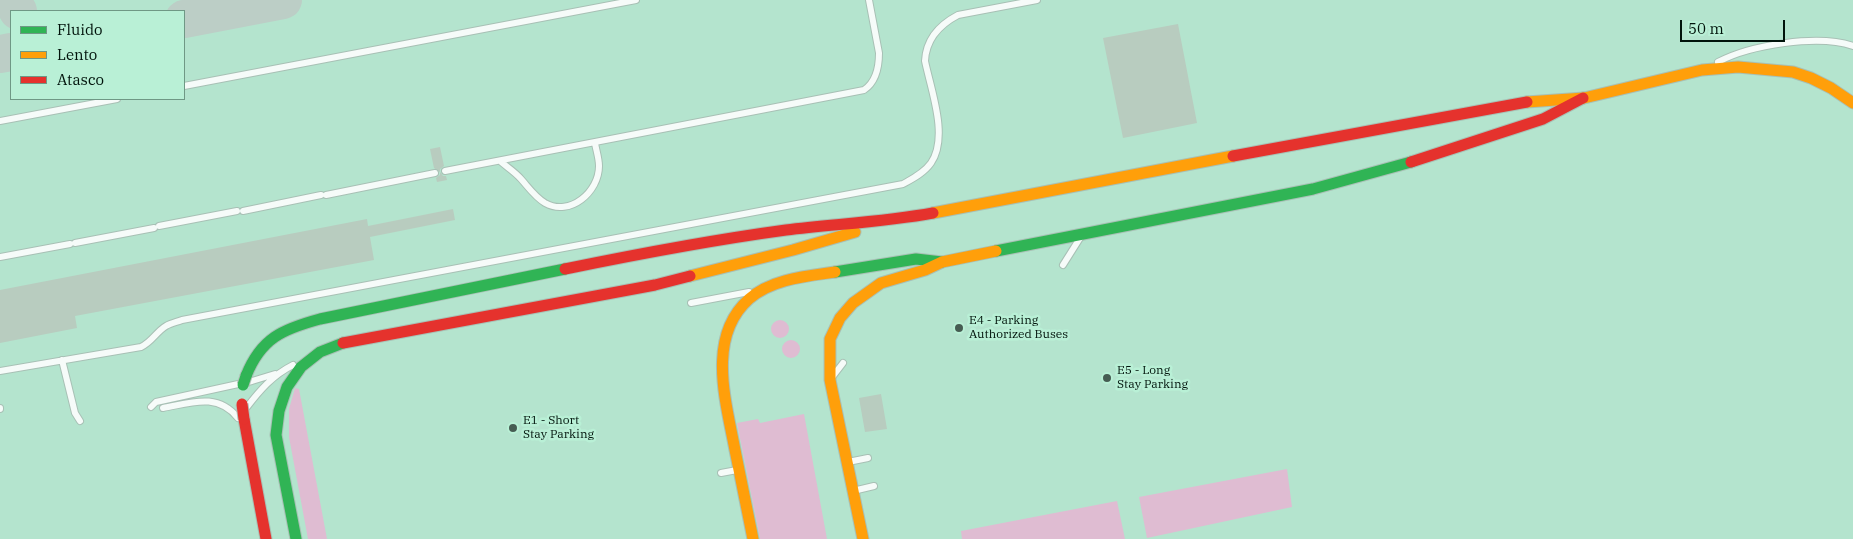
<!DOCTYPE html>
<style>
body{margin:0}
#map{position:relative;width:1853px;height:539px;overflow:hidden;background:#c6e3d5;font-family:"IBM Plex Serif",serif}
canvas{display:block}
.legend{position:absolute;left:10px;top:10px;width:175px;height:90px;box-sizing:border-box;background:#b9f0d6;border:1px solid #6f9885;margin:0;padding:6px 9px;list-style:none;font-size:15px;color:#01130b}
.legend li{display:flex;align-items:center;gap:10px;height:25px}
.legend b{width:25px;border:1px solid #6f9885}
.scale{position:absolute;left:1680px;top:20px;width:105px;height:22px;box-sizing:border-box;border:2px solid #01130b;border-top:0;padding-left:6px;font-size:15px;line-height:18px;white-space:nowrap;color:#01130b;-webkit-text-stroke:4px #b9f0d6;paint-order:stroke}
</style>
<div id="map">
<canvas width="1853" height="539"></canvas>
<ul class="legend">
<li><b style="height:6px;background:#30b455"></b>Fluido</li>
<li><b style="height:6px;background:#ff9f0a"></b>Lento</li>
<li><b style="height:6px;background:#e5322d"></b>Atasco</li>
</ul>
<div class="scale">50 m</div>
</div>
<script>
const ctx = document.querySelector('canvas').getContext('2d');
ctx.lineJoin = 'round';
function fill(path, color) { ctx.fillStyle = color; ctx.fill(path, 'evenodd'); }
function trace(path, color, width, dash) { ctx.strokeStyle = color; ctx.lineWidth = width; ctx.lineCap = dash ? 'butt' : 'round'; ctx.setLineDash(dash || []); ctx.stroke(path); }
function label(font, color, halo, rows, align = 'center') {
  ctx.font = font + ' "IBM Plex Serif",serif'; ctx.lineWidth = 5; ctx.setLineDash([]); ctx.textBaseline = 'middle'; ctx.strokeStyle = halo; ctx.fillStyle = color; for (const [text, x, y, turn = 0] of rows) {
    ctx.save(); ctx.translate(x, y); ctx.rotate((+turn || 0) * Math.PI / 180); ctx.textAlign = isNaN(turn) ? turn : align; if (halo) ctx.strokeText(text, 0, 0); ctx.fillText(text, 0, 0); ctx.restore();
  }
}
fill(new Path2D(`
 M0,0H1853V539H0ZM11,11H184V99H11Z`), '#b4e4ce');
fill(new Path2D(`
 M771 329a9 9 0 1 1 18 0a9 9 0 1 1-18 0Z
 M782 349a9 9 0 1 1 18 0a9 9 0 1 1-18 0Z
 M295,388L299,389L327,539H308L289,437V409Z
 M804,414L827,539H760L737,423L758,419L760,423Z
 M1287,469L1292,507L1147,538L1139,497Z
 M1117,501L1125,539H962L961,531Z`), '#dfbcd2');
trace(new Path2D(`
 M11,0L18,11
 M184,19L283,0
 M0,54L11,52`), '#bccec6', 38);
fill(new Path2D(`
 M1178,24L1197,123L1123,138L1103,38Z
 M440,147L444,166L440,169V172L443,176H446L447,180L437,182L436,178L440,175V172L434,168L430,149Z
 M453,209L455,220L370,237L374,260L75,316L77,328L0,343V290L367,219L368,226Z
 M881,394L887,429L865,432L859,398Z`), '#b8ccbf');
const lane = new Path2D(`
 M1718,62C1750,45 1818,34 1853,46
 M184,86L636,0
 M0,121L117,99
 M500,161C507,167 515,172 521,179C529,188 535,197 545,203C570,217 599,192 599,166C599,158 596,150 595,143
 M445,171L864,90C876,82 879,66 879,53L869,0
 M326,195L435,173
 M243,211L321,195
 M159,226L237,211
 M75,243L154,228
 M0,257L70,244
 M1063,265L1080,238
 M691,303L749,292
 M62,360L75,413L80,421
 M0,371L141,347C152,342 156,332 166,326C171,323 177,322 182,320L903,184C912,179 924,173 931,163C949,137 931,90 925,61C926,39 939,25 958,15L1037,0
 M833,376L843,363
 M151,407L156,402L252,381L275,374
 M247,407C260,390 273,375 293,365
 M0,408V409
 M163,408C191,403 217,392 238,418
 M848,462L868,458
 M721,473L737,470
 M853,491L874,486`);
const fast = new Path2D(`
 M996,251L1313,189L1411,162
 M835,272L916,259L942,262
 M246,376C261,338 283,329 320,319L565,269
 M296,539L276,435L279,411L287,387L301,367L320,352L343,343`);
const slow = new Path2D(`
 M1527,102L1584,98L1702,70L1738,67L1793,72L1811,78L1831,88L1853,103
 M933,213L1233,156
 M690,276L793,250L855,232
 M753,539C747,509 741,479 735,450C726,402 706,337 749,299C771,279 807,276 835,272
 M863,539L830,380V339L840,318L853,303L881,283L925,270L942,262L996,251`);
const jam = new Path2D(`
 M1233,156L1527,102
 M1411,162L1543,119L1583,98
 M565,269C638,254 712,240 786,230C835,224 884,222 933,213
 M343,343L655,285L690,276
 M244,419L266,539`);
trace(lane, '#a8c0b5', 8);
trace(fast, '#a8c0b5', 13);
trace(slow, '#a8c0b5', 13);
trace(jam, '#a8c0b5', 13);
trace(lane, '#f6fbf9', 6);
trace(fast, '#30b455', 11);
trace(slow, '#ff9f0a', 11);
trace(jam, '#e5322d', 11);
const fastBridge = new Path2D(`
 M243,385L246,376`);
const jamBridge = new Path2D(`
 M242,404L244,419`);
trace(fastBridge, '#b3c1ba', 13, []);
trace(jamBridge, '#b3c1ba', 13, []);
trace(fastBridge, '#30b455', 11);
trace(jamBridge, '#e5322d', 11);
for (const [x, y, r, color] of [
 [959,328,5,"#465c52"],
 [1107,378,5,"#465c52"],
 [513,428,5,"#465c52"]
]) { const dot = new Path2D(); dot.arc(x, y, r, 0, 2 * Math.PI); ctx.fillStyle = color; ctx.fill(dot); trace(dot, '#b9f0d6', 2); }
label('12px', '#01130b', '#b9f0d6', [
 ["E4 - Parking",969,321],
 ["Authorized Buses",969,335],
 ["E5 - Long",1117,371],
 ["Stay Parking",1117,385],
 ["E1 - Short",523,421],
 ["Stay Parking",523,435]
], 'left');
</script>
